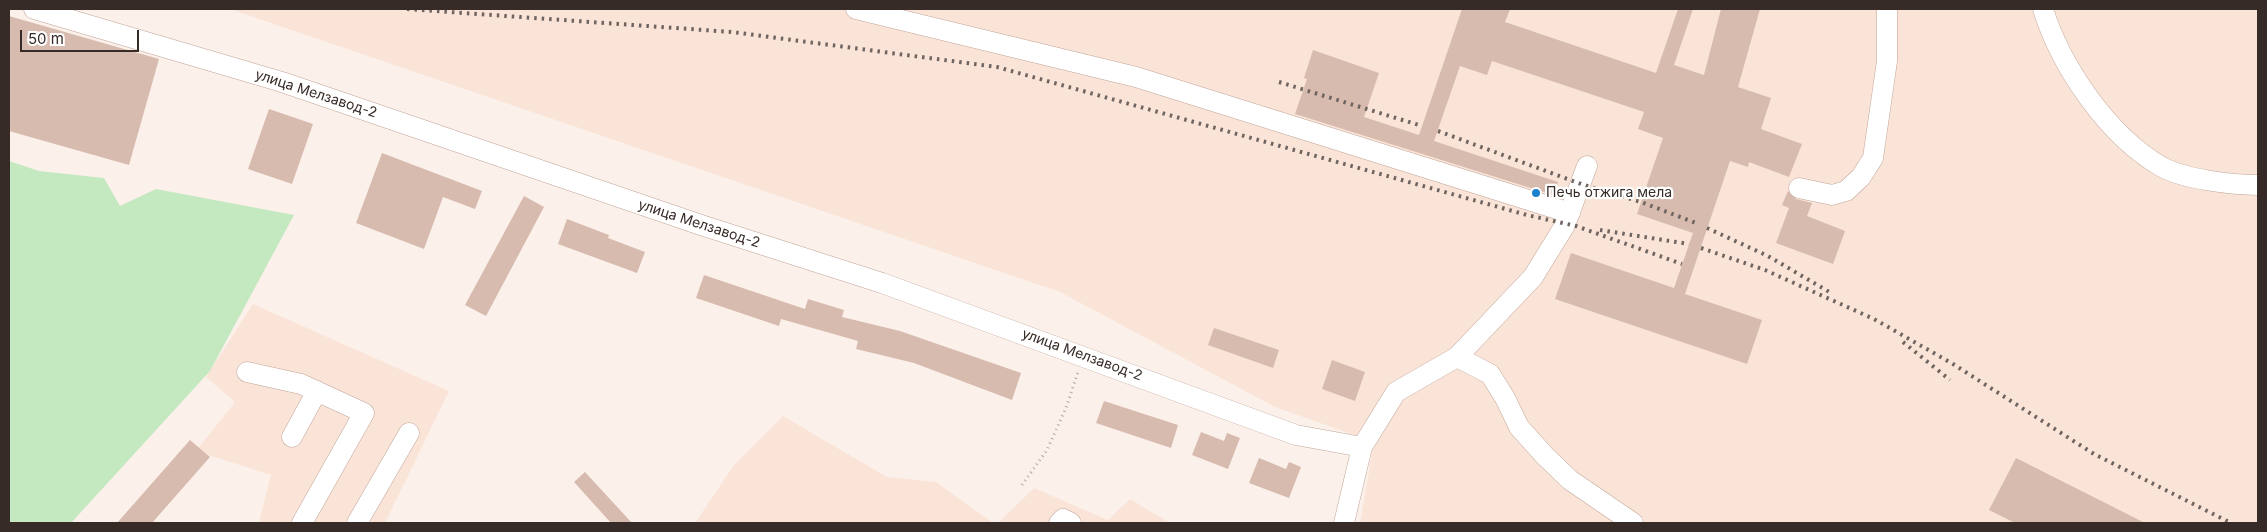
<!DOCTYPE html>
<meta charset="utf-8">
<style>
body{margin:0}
#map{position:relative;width:2267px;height:532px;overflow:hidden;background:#fcf0eb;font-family:Inter,sans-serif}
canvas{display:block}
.frame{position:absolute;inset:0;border:10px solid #362b26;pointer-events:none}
.scale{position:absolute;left:20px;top:30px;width:119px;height:22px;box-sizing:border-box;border:2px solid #362b26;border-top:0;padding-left:6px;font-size:15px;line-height:18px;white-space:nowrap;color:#362b26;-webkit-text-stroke:4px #fff;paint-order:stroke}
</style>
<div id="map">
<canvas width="2267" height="532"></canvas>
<div class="frame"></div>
<div class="scale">50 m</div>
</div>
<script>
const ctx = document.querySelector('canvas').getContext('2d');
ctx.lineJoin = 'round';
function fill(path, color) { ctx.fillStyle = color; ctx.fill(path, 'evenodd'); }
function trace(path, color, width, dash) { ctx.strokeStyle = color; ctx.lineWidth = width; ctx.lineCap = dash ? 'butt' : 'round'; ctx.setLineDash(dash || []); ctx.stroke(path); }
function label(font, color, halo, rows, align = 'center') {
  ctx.font = font + ' Inter,sans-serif'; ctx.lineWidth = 4.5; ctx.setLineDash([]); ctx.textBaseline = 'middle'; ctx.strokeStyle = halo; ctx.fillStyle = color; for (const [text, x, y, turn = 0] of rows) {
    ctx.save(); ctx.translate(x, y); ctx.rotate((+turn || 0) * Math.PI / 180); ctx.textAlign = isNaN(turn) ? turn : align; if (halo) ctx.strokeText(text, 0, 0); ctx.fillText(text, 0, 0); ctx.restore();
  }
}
fill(new Path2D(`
 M230,9H2258V523H1360L1374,442L1275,407L1060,292Z
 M253,304L449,391L385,523H259L271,475L196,451L235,402L206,377Z
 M783,416L887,477L936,482L993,523H695L734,465Z
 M1034,488L1108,520L1130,499L1170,523H998Z`), '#fae4d7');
fill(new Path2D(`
 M9,161L39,171L104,178L120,206L156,189L294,215L210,371L71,523H9Z`), '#c4e9c0');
fill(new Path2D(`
 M1462,9H1510L1505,22L1656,73L1678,9H1693L1674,65L1704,75L1721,9H1760L1738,87L1771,98L1761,129L1802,144L1789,177L1749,162L1748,167L1730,161L1685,294L1762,320L1747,364L1555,299L1571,253L1674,288L1693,233L1637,214L1663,138L1638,129L1644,112L1492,61L1487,75L1460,66L1434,141L1558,182L1553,195L1295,114L1307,79L1304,78L1313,50L1379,73L1364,117L1419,135Z
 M9,16L159,59L129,165L9,131Z
 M269,109L313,124L292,184L248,169Z
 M382,153L482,191L475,209L443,197L424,249L356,223Z
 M1788,191L1796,199L1812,203L1807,216L1845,231L1833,264L1776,243L1789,208L1782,205Z
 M524,196L544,207L486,316L465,305Z
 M567,219L609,235L608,238L645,252L637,273L558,244Z
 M704,275L805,309L808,299L844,310L842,317L900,331L1021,373L1012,400L914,363L856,349L858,341L781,319L779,326L696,298Z
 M1214,328L1279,350L1273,368L1208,345Z
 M1332,360L1365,372L1355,401L1322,389Z
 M1104,401L1178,425L1171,448L1096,423Z
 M1201,432L1224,441L1227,433L1240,438L1228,469L1192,455Z
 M190,440L210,457L152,523H117Z
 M1259,458L1286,469L1289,462L1301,467L1289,498L1249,483Z
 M2016,458L2145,523H2015L1989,510Z
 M585,472L632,523H611L574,482Z`), '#d7bbae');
const minor = new Path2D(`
 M34,9L282,82L701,225L882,283L1296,435L1362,447
 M856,9L1136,77L1570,213
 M2043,9C2061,67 2108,136 2162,167C2184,179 2232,185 2258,185
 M1799,188L1832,195L1846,191L1861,177L1873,158L1887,61V9
 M1457,357L1490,374L1505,398L1519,427L1545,456L1570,480L1633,523
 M247,372L301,384L364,413L302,523
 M292,437L317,391
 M357,523L409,433
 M1059,523L1063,519L1071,523
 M1344,523L1362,447L1396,392L1457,357L1533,277L1565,225L1587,166`);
trace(minor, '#c1a599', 21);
trace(new Path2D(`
 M1022,485L1047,450L1066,408L1078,372`), '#b4a9a4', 3, [1, 4]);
trace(minor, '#fff', 20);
trace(new Path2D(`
 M407,9L732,32L997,67L1527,215L1576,226L1682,264
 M1279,82L1422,126
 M1438,131L1581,184L1641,202L1696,223
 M1707,228L1768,256L1831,293
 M1600,230L1689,244
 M1701,248L1765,270L1874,319L1953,364L2094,454L2231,523
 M1903,342L1950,380`), '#6f645f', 4, [2.5, 5]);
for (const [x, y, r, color] of [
 [1536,193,5,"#1c81cc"]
]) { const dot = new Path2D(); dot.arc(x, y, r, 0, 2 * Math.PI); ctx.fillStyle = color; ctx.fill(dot); trace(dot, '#fff', 2); }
label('14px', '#362b26', '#fff', [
 ["улица Мелзавод-2",316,94,18],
 ["улица Мелзавод-2",699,224,18],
 ["улица Мелзавод-2",1082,355,20]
]);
label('14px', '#362b26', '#fff', [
 ["Печь отжига мела",1546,193]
], 'left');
</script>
